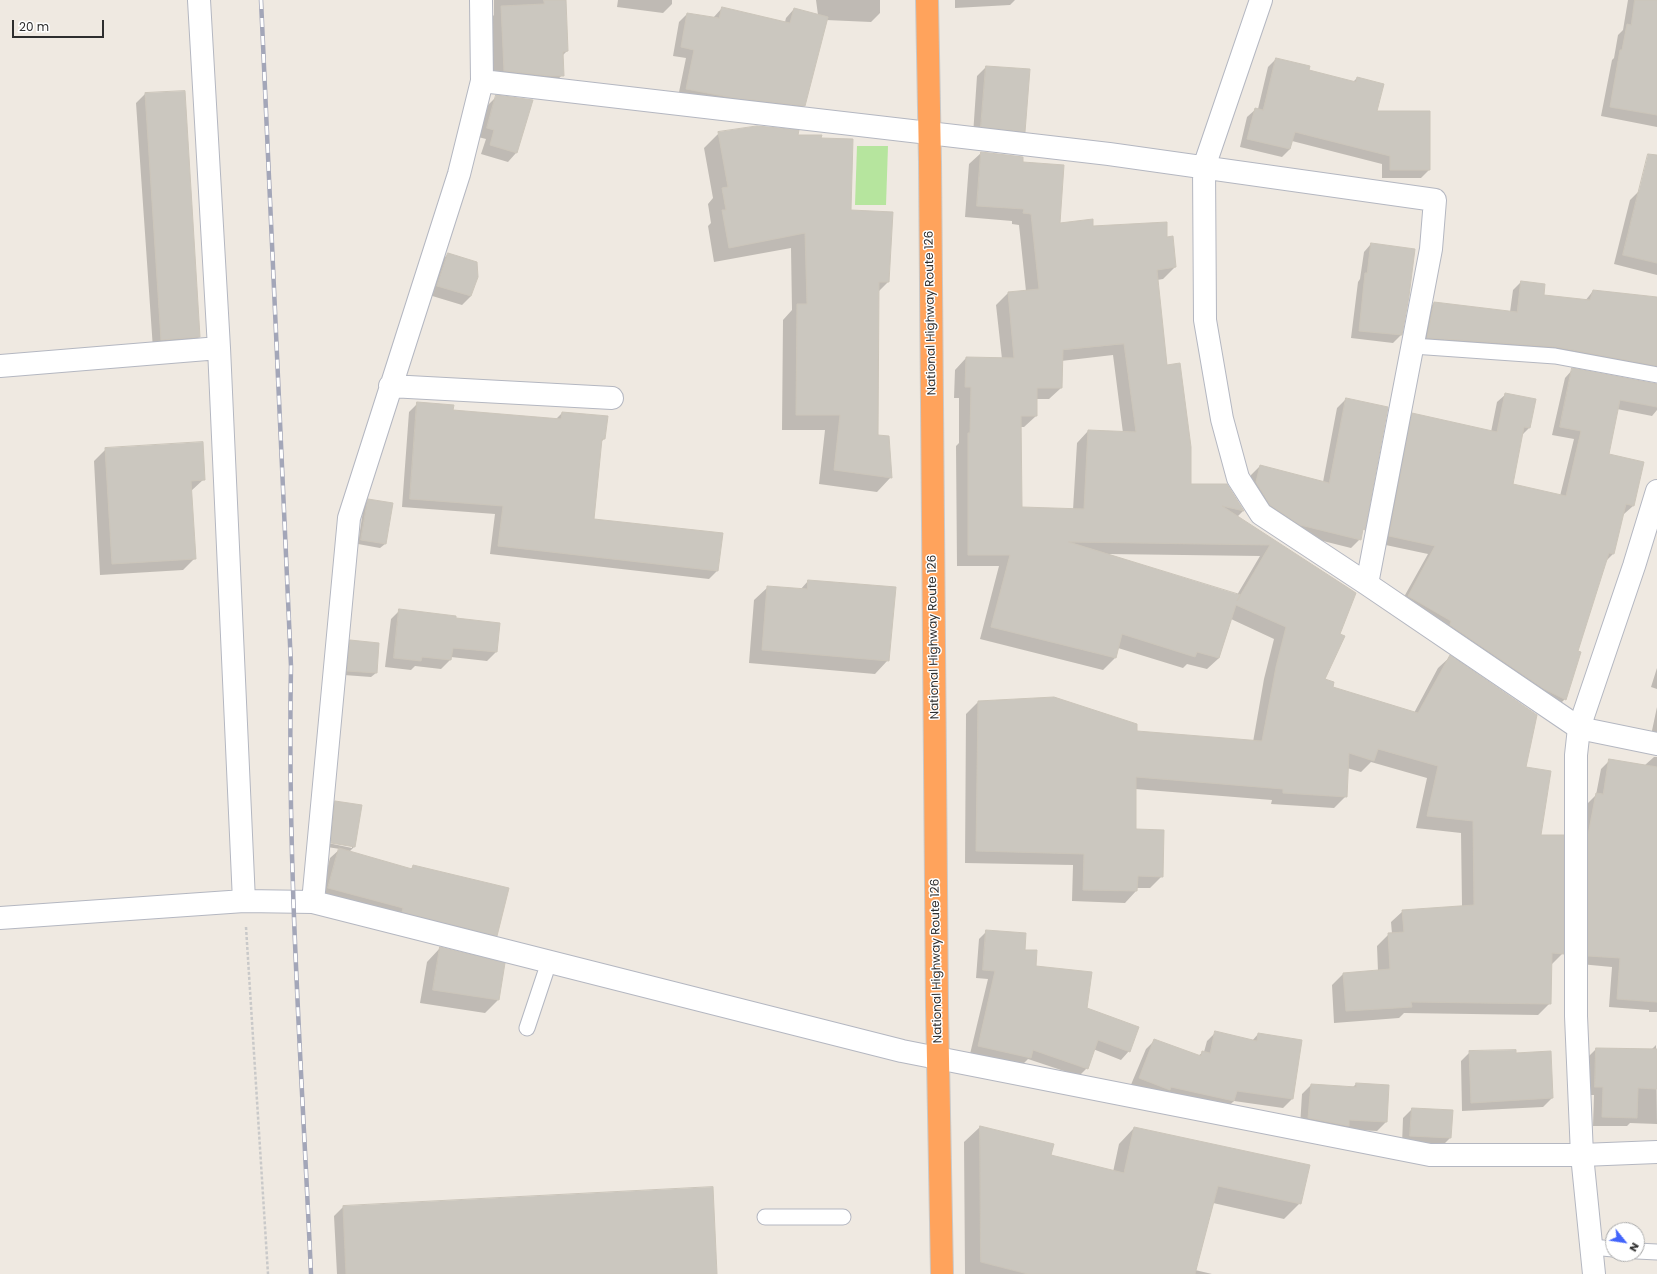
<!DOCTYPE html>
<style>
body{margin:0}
#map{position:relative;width:1657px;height:1274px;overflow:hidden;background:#efe9e1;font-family:Poppins,sans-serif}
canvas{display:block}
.north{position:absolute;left:1605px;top:1222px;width:40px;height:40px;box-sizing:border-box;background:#fff;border:1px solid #ababab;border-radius:50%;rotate:120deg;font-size:11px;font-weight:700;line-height:16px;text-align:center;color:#2e2e2e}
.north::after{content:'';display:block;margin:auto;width:14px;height:18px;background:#4264fb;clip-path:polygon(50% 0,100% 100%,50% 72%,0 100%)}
.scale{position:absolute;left:12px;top:20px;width:92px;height:18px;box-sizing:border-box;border:2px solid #2e2e2e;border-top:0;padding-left:5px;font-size:12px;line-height:14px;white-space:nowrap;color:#2e2e2e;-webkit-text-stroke:3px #fff;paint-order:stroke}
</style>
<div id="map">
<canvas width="1657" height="1274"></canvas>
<div class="north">N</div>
<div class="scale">20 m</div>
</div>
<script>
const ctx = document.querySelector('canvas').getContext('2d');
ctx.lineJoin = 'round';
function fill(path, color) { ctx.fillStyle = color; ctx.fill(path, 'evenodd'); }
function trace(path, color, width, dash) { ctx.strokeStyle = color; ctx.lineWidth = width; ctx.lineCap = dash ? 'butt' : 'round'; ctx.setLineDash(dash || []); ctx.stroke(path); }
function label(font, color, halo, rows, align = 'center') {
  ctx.font = font + ' Poppins,sans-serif'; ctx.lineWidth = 3; ctx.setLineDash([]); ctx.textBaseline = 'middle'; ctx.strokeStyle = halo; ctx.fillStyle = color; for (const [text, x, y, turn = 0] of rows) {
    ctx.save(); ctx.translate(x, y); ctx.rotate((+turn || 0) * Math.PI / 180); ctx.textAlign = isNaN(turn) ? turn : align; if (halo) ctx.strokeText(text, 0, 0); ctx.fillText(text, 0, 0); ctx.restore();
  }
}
fill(new Path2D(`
 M857,146H888L886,205H855Z`), '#b6e59e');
fill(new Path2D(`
 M494,0H544L567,51L562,56V75L552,86L493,81L491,18L494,15Z
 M618,0H672V4L663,13L617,7Z
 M816,0H880V13L871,22L826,20L804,106L796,114L678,97L686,58L673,56L679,22L687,14L713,18L722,8L785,22L786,18L794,9L818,15Z
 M955,0H1015L1010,5L955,8Z
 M1628,0H1657V127L1601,116L1612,60L1614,58L1618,35L1623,30Z
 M1276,59L1308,71L1353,82L1357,78L1375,112L1429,170L1421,178H1382V164L1292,141L1290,149L1282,157L1240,147L1247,117L1256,109H1258L1268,67Z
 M986,67L1024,131L1015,140L973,135L977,76Z
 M145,94L199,337L190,346L153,349L136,103Z
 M497,96L516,153L508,162L481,154L486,139L478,137L488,105Z
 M719,133L797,136L820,139L850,211L892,213L888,282L878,292L877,435L891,477L877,492L819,484L825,430H782L783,320L792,310L791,248L714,262L708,226L711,223L708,204L713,198L704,148Z
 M981,153L1022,157L1021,163L1059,224L1092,227L1166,238L1175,267L1163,279L1157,280L1167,366L1190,485H1227L1243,511L1237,517L1355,593L1338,635L1323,680L1332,688L1414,713L1438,668L1450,657L1524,768L1540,836L1562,954L1551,965L1550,1003L1538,1015L1404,1013L1399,1018L1334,1023L1332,985L1343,974L1378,971L1377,946L1389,934H1392L1391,922L1403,911L1462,906L1461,833L1416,828L1427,778L1371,762L1361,772L1347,768L1346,796L1334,808L1271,804L1272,800L1135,789V830L1162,876L1150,888H1136V891L1125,903L1072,901L1073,865L965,863L966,714L978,702L1136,732L1253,742L1264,679L1274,639L1231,619L1219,658L1207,669L1187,664L1183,668L1118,648L1115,658L1103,670L980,639L999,566H957L956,446L959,443V398H954L955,370L966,358L1002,359L996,305L1008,293L1026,291L1019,225L1012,224V221L965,217L969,164ZM1113,355L1123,433L1088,431L1077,443L1073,510L1021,508L1020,427H1024L1036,416V399H1049L1061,388V361ZM1107,554L1260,556L1237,595Z
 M1639,191H1657V275L1614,264L1630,200Z
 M1371,244L1401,335L1393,343L1351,338L1358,282L1360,279L1364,252Z
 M448,254L471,296L462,305L429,295L439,263Z
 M1521,282L1543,296L1585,301L1593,291L1657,298V380L1655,376L1419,346L1426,311L1434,303L1510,312L1513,290Z
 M1573,369L1657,384V410L1652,416L1617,409L1608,454L1633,506L1624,514L1623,513L1613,554L1605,562L1577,652L1565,699L1557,707L1400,604L1428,554L1381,544L1405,422L1413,414L1491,432L1497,402L1506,394L1535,400L1529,428L1522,435L1511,485L1560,496L1574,439L1552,435L1565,378Z
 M1346,399L1364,529L1361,532L1360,539L1351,548L1291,533L1247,492L1251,475L1260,466L1323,482L1337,408Z
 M418,403L452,411L556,419L562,413L604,439L601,442L593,520L717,571L709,579L490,554L495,514L402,507L409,412Z
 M106,449L204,479L191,491L195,558L183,570L100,575L94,461Z
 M369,500L385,544L380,548L358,544L364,504Z
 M808,581L888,660L875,674L749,663L754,600L768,587L800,590Z
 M400,610L455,619L499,624L496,652L487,661L451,657L450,660L441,669L415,666L411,670L385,667L391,619Z
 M351,641L376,673L371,677L344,675L346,645Z
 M1657,668V689L1651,687Z
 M1657,707V744L1650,740Z
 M1654,757H1657V1012H1649V1010L1609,1007L1612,967L1580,964V844L1588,803L1596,795L1601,769L1610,760L1645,765Z
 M335,802L354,847L349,852L410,869L413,867L496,935L487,944L320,897L330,858L340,849L327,847L328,843L352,848V845L328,841L331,806Z
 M987,931L1024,951L1035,966L1086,1009L1129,1051L1121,1060L1093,1049L1087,1068L1079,1076L1028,1059L1022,1065L970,1054L988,979L976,978L979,939Z
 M440,948L498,1000L485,1013L420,1003L427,962Z
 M1216,1032L1252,1041L1258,1034L1292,1099L1283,1108L1234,1101L1224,1110L1130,1087L1146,1049L1155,1040L1198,1056L1203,1052H1204L1207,1041Z
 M1656,1045L1657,1124L1630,1123L1627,1126H1593L1594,1095H1586L1587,1058L1596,1049L1651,1050Z
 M1470,1052L1515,1054L1552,1098L1543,1107L1462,1111L1461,1061Z
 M1356,1084L1386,1122L1377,1131L1300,1127L1302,1094L1311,1085L1352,1088Z
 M1412,1109L1450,1138L1441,1147L1402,1145L1403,1118Z
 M980,1127L1053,1145L1050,1155L1113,1172L1119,1144L1134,1128L1300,1203L1284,1219L1213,1203L1195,1270L1212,1274H965L964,1142Z
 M343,1207L716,1274H337L334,1216Z`), '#0003');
const building = new Path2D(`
 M544,0H566L568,51L563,52L564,76H550L504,71L501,6L544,4Z
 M1635,0H1657V115L1610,107L1620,50H1622L1627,24L1631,25Z
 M722,7L790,23L794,8L828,17L805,106L734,98L686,89L694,50L681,47L687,13L719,18Z
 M1276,58L1310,66L1309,70L1356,82L1357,77L1384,84L1377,111H1430V170H1390V156L1295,132L1290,149L1247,139L1255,108L1263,110Z
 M986,66L1030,69L1025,132L981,127Z
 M185,91L200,337L161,340L145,93Z
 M496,95L533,100L517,153L490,145L494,130L487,128Z
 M757,126L799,130L798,135H822L821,138L853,139L851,210L893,212L889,282H879L878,435L889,436L892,478L834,470L840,415H796L797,304H807L805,233L729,248L722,210H726L722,188L728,187L718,132Z
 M981,152L1023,157V162L1064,165L1060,223L1093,219V226L1167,222V237L1173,236L1176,267L1157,270L1167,365L1180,363L1191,447V484H1227L1244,511L1222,506L1356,593L1340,634L1345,636L1325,679L1334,682L1333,687L1418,713L1450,655L1537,715L1526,767L1551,771L1541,835H1564V954L1552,953L1551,1004L1411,1002L1412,1007L1346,1011L1343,973L1390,969L1388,933L1404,932L1402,910L1474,905L1473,821L1427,816L1438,766L1378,749L1374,761L1349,753L1347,797L1283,793V789L1136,777V829L1164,830L1163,877L1138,876L1137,891L1083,890L1084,854L976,851L978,701L1054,697L1137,724V731L1262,741L1276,667L1286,627L1236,605L1219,658L1197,652L1195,657L1122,634L1116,658L991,627L1010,555H968V433H970L971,387H965L966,357L1014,358L1008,292L1039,289L1031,214L1023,213L1024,209L977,206ZM1124,344L1136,432L1088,430L1084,509L1022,507L1021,416H1037V388H1062L1063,350ZM1069,542L1270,545L1237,601L1240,595Z
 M1648,154L1657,155V263L1623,255Z
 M1371,243L1415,249L1409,296L1402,335L1359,331L1365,273H1367Z
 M448,253L477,262L478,277L471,296L437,286Z
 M1521,281L1545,284L1544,295L1590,300L1593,290L1657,297V366L1556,347L1427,338L1434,302L1517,312Z
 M1572,368L1657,384V407L1620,400L1609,454L1644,462L1634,506L1626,504L1614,554L1609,553L1578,651L1581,652L1566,700L1544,689L1450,625L1451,621L1408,596L1435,546L1389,536L1412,413L1497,432L1505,393L1536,399L1530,428L1524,427L1513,484L1566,496L1581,431L1560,427Z
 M1346,398L1388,407L1365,530L1363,529L1361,540L1300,525L1270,505L1256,482L1260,465L1329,483Z
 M417,402L454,405L453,410L561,419L562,412L608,416L605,439H602L594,519L723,533L718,571L498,546L503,506L410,499Z
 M203,442L205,480L191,481L196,559L112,564L105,448Z
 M368,499L393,503L386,544L361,540Z
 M808,580L896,587L889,661L762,650L767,586L807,589Z
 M399,609L456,616V618L500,623L497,652L453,648L451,660L422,657L421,661L394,658Z
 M350,640L379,643L377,673L347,671Z
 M1609,759L1657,767V1002L1617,999L1620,958L1588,956V835L1596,793L1603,794Z
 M335,801L362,805L355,847L331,843Z
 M339,848L412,869L413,865L509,888L497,936L402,912L403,908L328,888Z
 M986,930L1026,933L1025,950H1037L1036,966L1092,972L1087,1008L1139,1027L1130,1052L1098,1040L1088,1069L1033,1050L1031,1058L978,1046L995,971L983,970Z
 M440,947L505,963L499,1000L433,990Z
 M1215,1031L1257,1041L1258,1033L1302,1040L1293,1099L1237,1091L1234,1101L1171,1087L1170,1090L1139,1078L1154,1039L1201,1056L1202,1051L1210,1053Z
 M1596,1048L1657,1049V1089L1638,1088L1637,1118L1602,1117L1603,1087H1595Z
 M1516,1050V1053L1551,1051L1553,1098L1471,1103L1469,1051Z
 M1356,1083L1389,1085L1387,1122L1349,1120V1126L1308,1118L1311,1084L1356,1087Z
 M1412,1108L1453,1110L1451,1138L1410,1136Z
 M980,1126L1054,1144L1051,1155L1124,1173L1134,1127L1310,1165L1301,1204L1218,1186L1195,1274H1028L981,1262Z
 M713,1187L717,1274H346L343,1206Z`);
fill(building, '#cbc7bf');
trace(building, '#cbc5ba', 1);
const lane = new Path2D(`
 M1413,346L1555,356L1657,375
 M527,1028L549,962
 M765,1217H843
 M1592,1247L1613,1249
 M1637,1251L1657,1252`);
const street = new Path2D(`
 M199,0L219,348L244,901
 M1261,0L1204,167L1205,320L1222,419L1238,478L1261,514L1367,584L1579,728L1657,744
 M482,81L1109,154L1435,200L1431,249L1367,584
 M0,366L219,348
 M390,386L612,398
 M313,902L349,518L459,174L482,81L481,0
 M0,918L244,901L313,902L902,1051L1430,1155H1582L1657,1152`);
const secondary = new Path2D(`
 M1594,1274L1582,1155L1576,1016V755L1579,728L1634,566L1657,491`);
const highway = new Path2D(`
 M927,0L930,162L937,1007L942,1274`);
trace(lane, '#b4b7c1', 17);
trace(street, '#b4b7c1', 24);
trace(secondary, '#b4b7c1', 24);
trace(highway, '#c9c9c9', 24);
trace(new Path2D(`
 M246,927L268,1274`), '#c9c9c9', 2.5, [3, 2]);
trace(lane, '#fff', 15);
trace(street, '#fff', 22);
trace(secondary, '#fff', 22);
trace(highway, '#ffa35c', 22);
const rail = new Path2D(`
 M261,0L291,666C287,869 302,1072 311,1274`);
trace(rail, '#a3a6b8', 4.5);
trace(rail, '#fff', 3, [9]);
label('12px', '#2e2e2e', '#fff', [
 ["National Highway Route 126",931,313,-91],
 ["National Highway Route 126",934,637,-91],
 ["National Highway Route 126",937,961,-91]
]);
</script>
